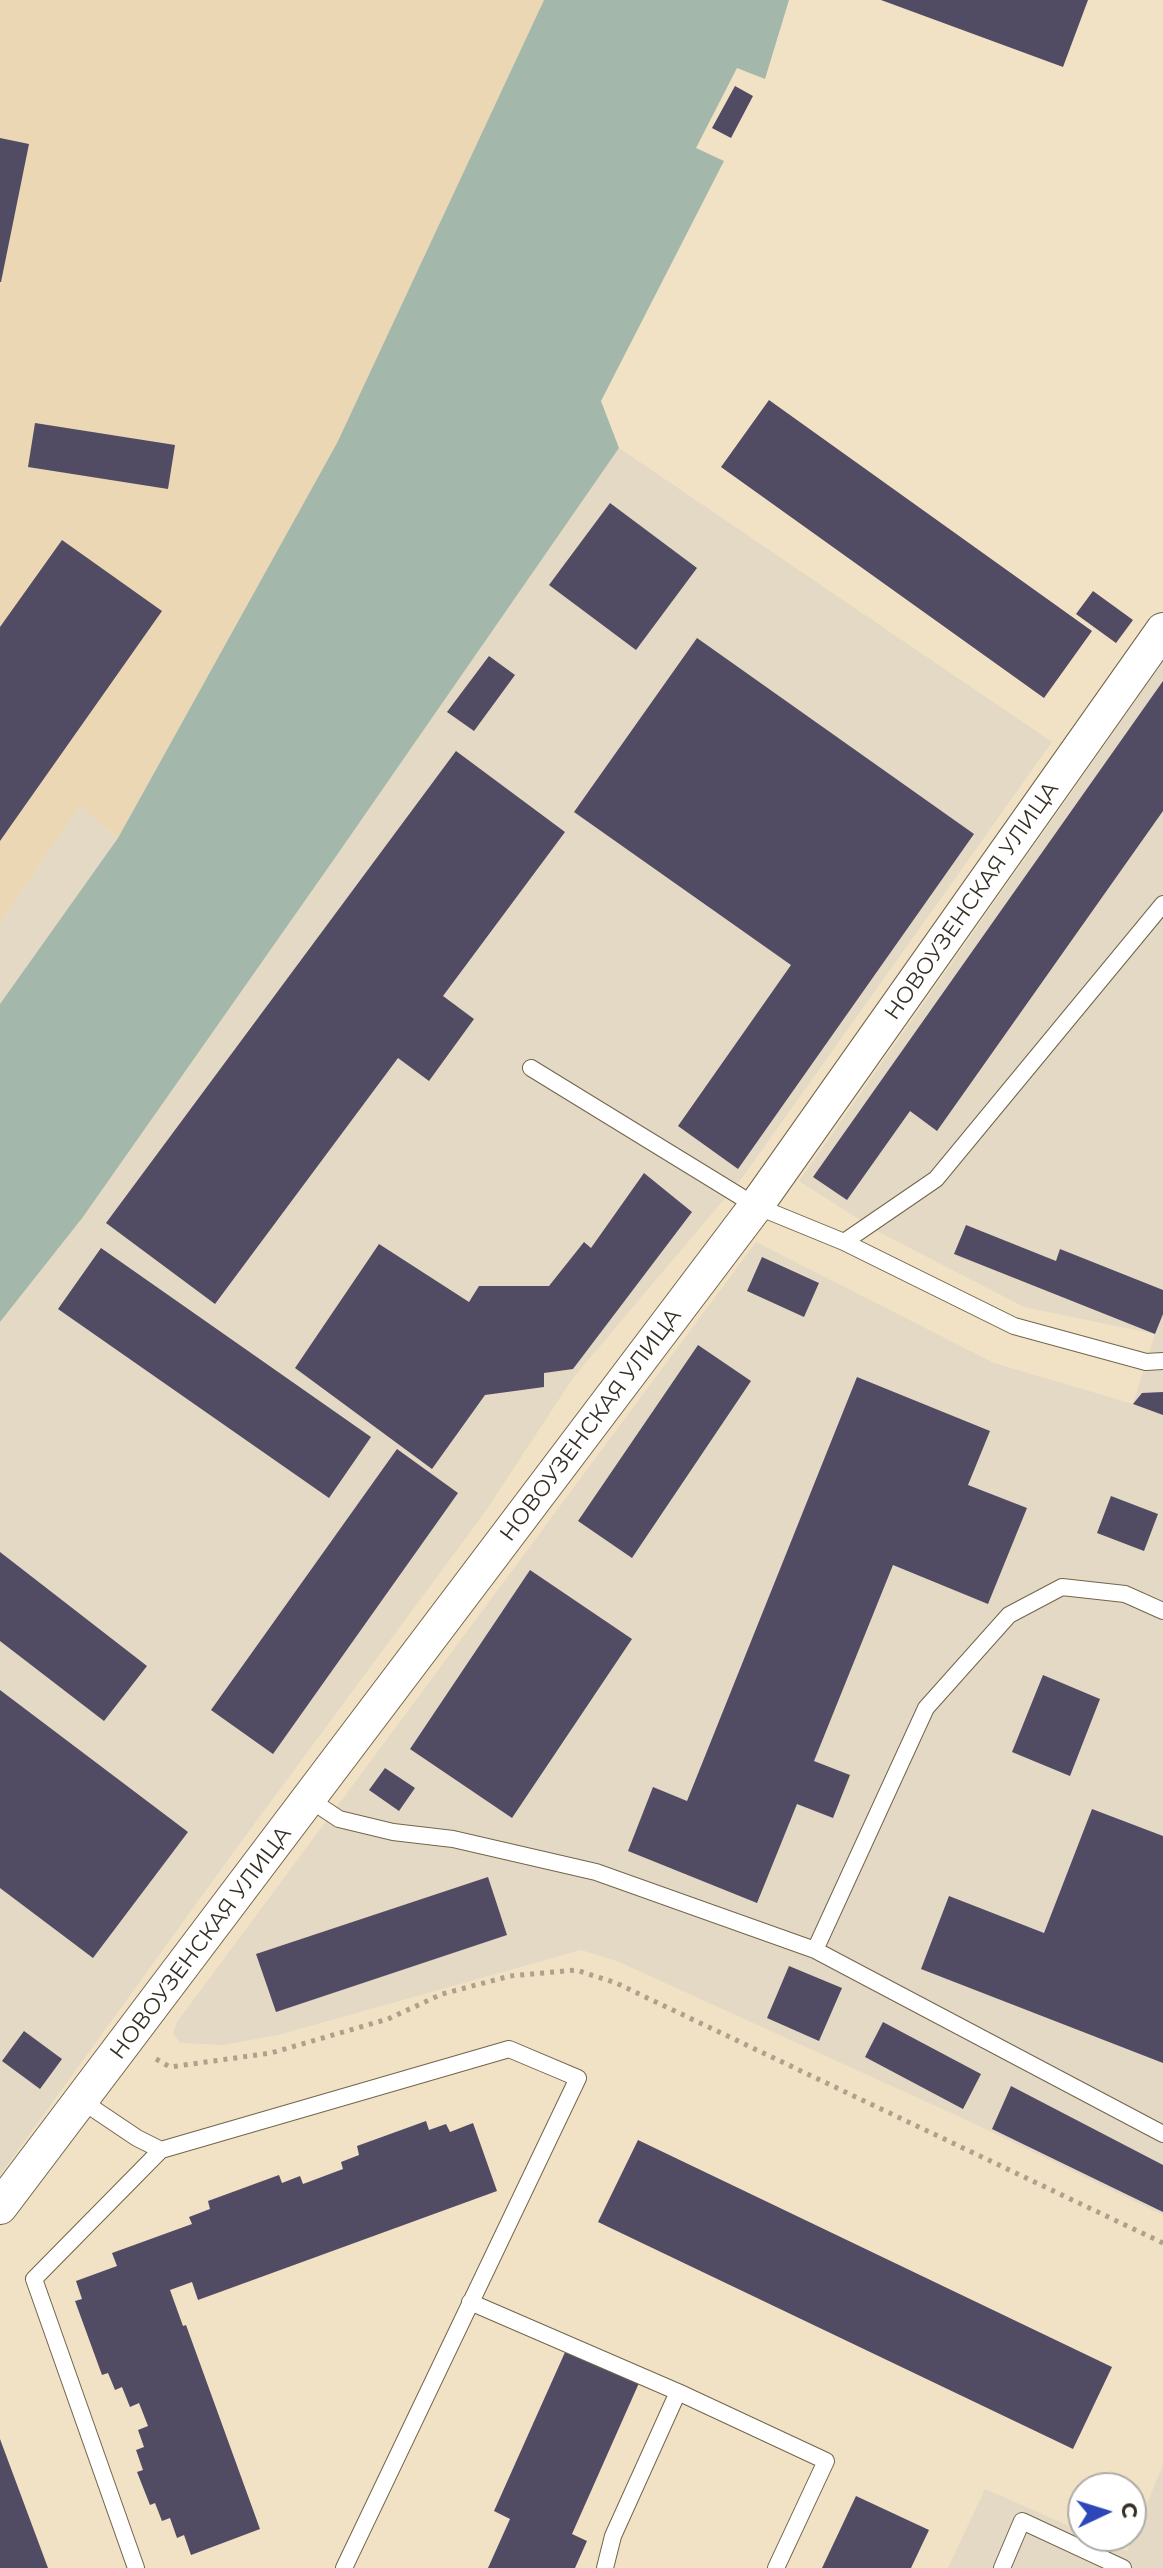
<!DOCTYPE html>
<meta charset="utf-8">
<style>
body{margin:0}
#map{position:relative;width:1163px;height:2568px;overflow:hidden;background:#f1e2c5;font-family:Montserrat,sans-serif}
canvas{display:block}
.north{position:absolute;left:1067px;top:2472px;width:80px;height:80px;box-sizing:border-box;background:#fff;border:2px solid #aeaca7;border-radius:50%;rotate:86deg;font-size:22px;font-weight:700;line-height:32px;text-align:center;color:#352f24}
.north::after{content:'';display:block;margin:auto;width:28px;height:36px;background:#2d47b8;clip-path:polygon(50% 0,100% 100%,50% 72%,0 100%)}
</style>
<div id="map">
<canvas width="1163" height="2568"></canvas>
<div class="north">С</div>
</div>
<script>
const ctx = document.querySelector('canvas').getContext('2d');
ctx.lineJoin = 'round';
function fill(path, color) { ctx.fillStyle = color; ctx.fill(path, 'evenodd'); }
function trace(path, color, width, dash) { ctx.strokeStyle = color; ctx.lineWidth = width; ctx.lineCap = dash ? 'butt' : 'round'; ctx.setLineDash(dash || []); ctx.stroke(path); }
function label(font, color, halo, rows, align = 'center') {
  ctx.font = font + ' Montserrat,sans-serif'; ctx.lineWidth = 8; ctx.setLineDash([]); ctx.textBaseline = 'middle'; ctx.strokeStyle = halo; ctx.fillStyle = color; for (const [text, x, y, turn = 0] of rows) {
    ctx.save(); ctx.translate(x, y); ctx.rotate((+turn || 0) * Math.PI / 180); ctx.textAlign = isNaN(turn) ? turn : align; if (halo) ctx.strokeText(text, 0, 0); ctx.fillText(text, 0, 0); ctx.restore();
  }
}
fill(new Path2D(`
 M0,0H544L337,443L118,838L80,806L0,923Z`), '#ebd7b4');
fill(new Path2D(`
 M619,448L1052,742L742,1178L573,1378L485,1512L235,1850L0,2175V1322L83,1217L337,855Z
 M1163,662V2215L971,2122L617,1961L581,1950L278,2035L223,2045L180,2043L173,2033L177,2022L756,1242L994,1363L1133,1404L1155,1334L1024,1307L879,1232L799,1181Z
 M80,806L118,838L0,1004V923Z
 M1163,2465V2568H948L985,2489L1083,2532V2536H1092L1127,2551Z`), '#e3d9c4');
fill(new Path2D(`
 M544,0H789L765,79L737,68L696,148L724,161L601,401L619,448L337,855L83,1217L0,1322V1004L118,838L337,443Z`), '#a3b8ab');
fill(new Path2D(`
 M881,0H1088L1063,67Z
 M735,86L753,96L731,138L712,128Z
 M0,138L29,144L1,282H0Z
 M769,400L1092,631L1044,698L721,467Z
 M35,423L175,445L168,489L28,467Z
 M610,503L697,568L636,650L549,585Z
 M62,540L162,611L0,841V627Z
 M1093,591L1133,620L1116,643L1076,614Z
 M697,638L974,834L738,1169L678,1126L791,965L574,812Z
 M489,656L515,675L474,731L447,712Z
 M1163,681V811L937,1131L910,1111L847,1200L813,1177Z
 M456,751L565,832L443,996L474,1019L429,1081L398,1058L215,1304L106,1223Z
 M644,1173L692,1212L573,1369L544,1373V1387L485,1395L432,1469L295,1368L379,1244L469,1302L479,1286H549L584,1242L591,1248Z
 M966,1225L1056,1261L1060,1249L1163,1290V1314L1155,1334L954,1254Z
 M101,1248L371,1437L329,1498L58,1309Z
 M762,1257L819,1283L804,1317L747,1291Z
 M698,1345L751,1381L632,1558L578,1521Z
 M857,1377L990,1431L968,1485L1027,1508L988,1604L893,1565L814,1761L850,1775L833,1818L797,1804L757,1903L628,1851L653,1787L687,1801Z
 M1163,1392V1415L1133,1404L1142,1393Z
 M397,1449L458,1493L273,1754L211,1710Z
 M1111,1496L1158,1514L1144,1551L1097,1533Z
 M0,1552L147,1666L104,1721L0,1641Z
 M530,1570L632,1639L512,1818L410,1749Z
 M1043,1675L1100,1699L1070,1776L1012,1752Z
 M0,1690L188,1832L93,1958L0,1888Z
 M385,1768L415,1788L399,1811L369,1790Z
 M1092,1809L1163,1836V2063L921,1969L949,1896L1044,1933Z
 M488,1877L507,1935L276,2012L256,1954Z
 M789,1966L842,1988L819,2041L767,2018Z
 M883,2022L981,2074L963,2109L865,2057Z
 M24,2031L62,2059L40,2089L2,2061Z
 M1011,2086L1163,2165V2212L992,2129Z
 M426,2121L429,2130L446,2124L450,2132L473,2123L497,2191L198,2300L192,2282L170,2290L183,2326L186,2325L260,2529L191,2555L184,2535L177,2538L170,2518L162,2521L155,2503L150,2505L137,2472L143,2470L136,2450L144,2447L138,2430L148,2426L139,2403L130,2407L122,2387L115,2390L108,2373L102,2375L75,2301L82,2299L76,2281L117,2266L112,2253L192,2224L189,2217L210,2209L208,2201L279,2175L282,2183L300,2176L303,2184L343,2169L341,2162L359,2155L357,2146Z
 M638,2140L1112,2367L1073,2449L598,2222Z
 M566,2350L639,2383L572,2534L587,2541L575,2568H488L510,2519L494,2511Z
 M0,2439L48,2568H0Z
 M856,2496L929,2530L911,2568H822Z`), '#524b64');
const lane = new Path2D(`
 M531,1068L756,1206L844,1242L936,1179L1163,904
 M844,1242L1014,1326L1146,1362L1163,1361
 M309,1799L339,1819L393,1832L453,1839L596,1872L815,1950L1163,2134
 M815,1950L926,1708L1009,1615L1062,1587L1125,1594L1163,1611
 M82,2101L137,2138L161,2150L509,2049L578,2078L344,2568
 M470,2302L678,2392L613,2536L605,2568
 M678,2392L826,2461L776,2568
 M136,2568L34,2279L161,2150
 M1002,2568L1022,2521L1123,2568`);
const street = new Path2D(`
 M0,2207L756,1206L1163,630`);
trace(lane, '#72654b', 18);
trace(street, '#72654b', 36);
trace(new Path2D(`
 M156,2059L170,2067L271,2053L388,2019L442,1994L510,1976L576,1970L616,1983L1163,2243`), '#ada18b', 5, [4, 6]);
trace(lane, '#fff', 16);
trace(street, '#fff', 34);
label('22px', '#352f24', '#fff', [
 ["НОВОУЗЕНСКАЯ УЛИЦА",972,901,-55],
 ["НОВОУЗЕНСКАЯ УЛИЦА",591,1425,-53],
 ["НОВОУЗЕНСКАЯ УЛИЦА",201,1943,-53]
]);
</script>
